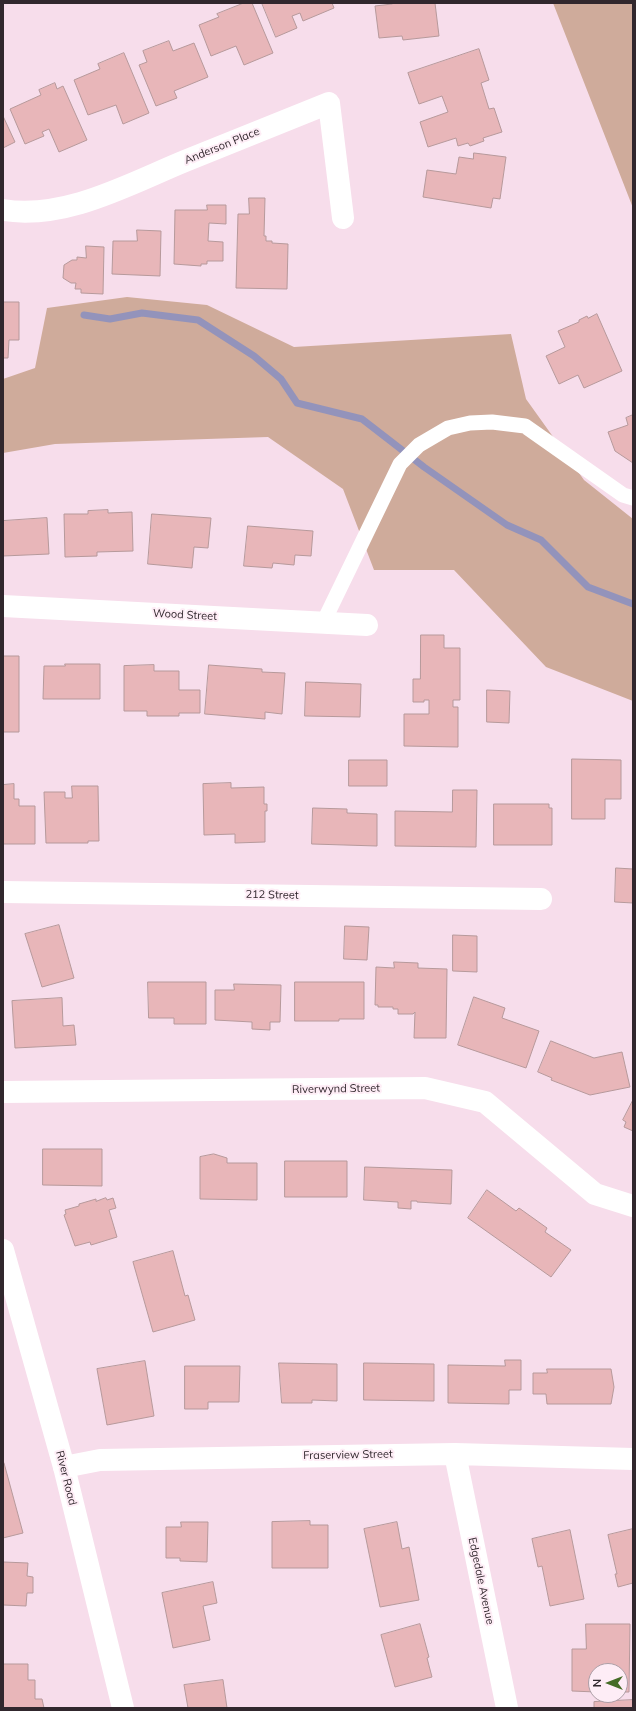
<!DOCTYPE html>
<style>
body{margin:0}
#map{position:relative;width:636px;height:1711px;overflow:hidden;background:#f7ddeb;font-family:Mulish,sans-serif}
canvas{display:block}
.frame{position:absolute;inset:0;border:4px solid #31272d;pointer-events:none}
.north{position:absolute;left:588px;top:1663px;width:40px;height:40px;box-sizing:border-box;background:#feedf6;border:1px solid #ac9ea6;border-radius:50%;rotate:270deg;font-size:11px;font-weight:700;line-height:16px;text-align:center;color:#31272d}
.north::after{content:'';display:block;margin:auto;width:14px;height:18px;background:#456c26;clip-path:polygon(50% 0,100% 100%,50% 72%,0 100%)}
</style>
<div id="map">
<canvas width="636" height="1711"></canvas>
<div class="frame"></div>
<div class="north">N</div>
</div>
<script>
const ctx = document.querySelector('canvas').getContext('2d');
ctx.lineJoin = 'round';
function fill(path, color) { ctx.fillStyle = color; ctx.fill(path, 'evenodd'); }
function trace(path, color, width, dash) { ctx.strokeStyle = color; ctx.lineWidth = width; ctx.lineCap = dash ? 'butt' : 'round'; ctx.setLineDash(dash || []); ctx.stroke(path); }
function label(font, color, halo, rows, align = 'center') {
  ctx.font = font + ' Mulish,sans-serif'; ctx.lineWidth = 4; ctx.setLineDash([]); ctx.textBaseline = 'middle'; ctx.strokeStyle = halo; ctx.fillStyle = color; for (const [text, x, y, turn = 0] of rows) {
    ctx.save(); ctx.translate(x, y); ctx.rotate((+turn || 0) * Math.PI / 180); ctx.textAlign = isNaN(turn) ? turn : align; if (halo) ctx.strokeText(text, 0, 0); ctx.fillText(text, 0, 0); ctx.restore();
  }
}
fill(new Path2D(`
 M553,3H633V208Z
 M127,297L207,305L294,347L511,334L526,399L584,480L633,519V701L546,667L454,570H374L343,489L268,437L55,444L3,453V379L35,368L47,308Z`), '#cfab9b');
trace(new Path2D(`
 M84,315L110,319L142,313L198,320L254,356L281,379L297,403L362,419L424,467L507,525L541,540L588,587L633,604`), '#9393bb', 7);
const building = new Path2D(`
 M244,3H252L273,53L244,65L236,46L211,56L199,25L219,17L217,14Z
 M262,3H332L334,8L303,21L300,13L292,16L297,28L276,37Z
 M392,3H435L439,36L403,40L402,36L379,38L375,6L392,4Z
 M169,41L173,51L194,43L208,77L174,91L177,98L156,106L139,65L147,62L143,51Z
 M479,49L489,80L481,83L489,109L494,108L502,132L483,138L484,141L470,146L468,143L458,146L456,138L428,147L420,122L448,112L442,96L419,104L408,73Z
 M124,53L149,113L123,124L116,105L88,115L74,80L100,69L98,64Z
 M55,83L57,89L63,86L87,140L59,152L49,129L42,132L44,136L25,144L10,109L41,95L39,90Z
 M3,116L15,142L3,148Z
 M474,153L506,157L500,199L493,198L491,208L423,197L427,170L456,174L459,157L473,159Z
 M249,198H265L264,236H266V241H272V243L288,244L287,289L236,288L238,214H249Z
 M207,205H226V224L209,223L208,241L223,242V261H207V264H201V266L174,264L175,210H207Z
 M137,230L161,231L160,276L112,274L113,241H137Z
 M86,246L104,247L103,294L81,293V289H75L76,283H71L63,278L64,265L72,260H77V257L86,258Z
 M3,302H19V340H9L8,358H3Z
 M597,314L622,371L584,388L578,375L559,384L546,356L565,347L558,331L579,322V320L587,316L588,318Z
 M633,415V463L615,451L608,432L628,425L626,418Z
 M108,510V513L132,512L133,551L97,552V556L65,557L64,514H88V511Z
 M152,514L211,518L208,548L194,547L192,568L148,564Z
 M47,518L49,554L3,556V521Z
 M248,526L313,531L311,556L295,555L294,565L273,563L272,568L244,566Z
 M421,635H444V648H460V700H453V707H458V747L404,746V714H429V700H424V702H413V679H420Z
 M3,656H19V732H3Z
 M65,664H100V699H43L44,666H65Z
 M154,665V671H179V690H200V713H179V716H147V711H124V666Z
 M209,665L262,669V672L285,673L282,714L265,712V719L205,714Z
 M306,682L361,684L360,717L305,716Z
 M487,690L510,691L509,723L487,722Z
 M572,759L621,760V799H605V819H572Z
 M349,760H387V786H349Z
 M231,783V788L264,787V804H267V811H265V842L235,843V834L204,835L203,784Z
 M14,784V799H19V806H35V844H3V785Z
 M72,786H98L99,841H88V843H46L44,792H65V798H72Z
 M453,790H477L476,847L395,846V811L452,812Z
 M494,804H549V808H552V845H494Z
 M313,808L347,809V813L377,814V846L312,844Z
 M616,868L633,869V903L615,902Z
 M59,925L74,978L42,987L25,934Z
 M345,926L369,927L367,960L344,959Z
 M453,935L477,936V972L453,971Z
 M394,962L418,963V968L447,969L446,1038H414L415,1012L413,1014H398V1009H393V1007H378V1005H375L376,967L394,968Z
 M148,982H206V1024H174V1018H149Z
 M295,982H364V1019H339V1021H295Z
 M234,984L281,985L280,1022H270V1030L252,1029V1022L215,1020V990H234Z
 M474,997L505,1008L502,1018L539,1031L526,1068L458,1045Z
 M62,998L63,1026L74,1025L76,1045L15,1048L12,1001Z
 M551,1041L594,1058L622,1052L630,1087L590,1095L551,1080L552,1078L538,1072Z
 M633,1100V1131L624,1127L626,1122L623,1120Z
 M43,1149H102V1186L43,1185Z
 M214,1154L227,1158V1163H257V1200L200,1199V1157Z
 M285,1161H347V1197H285Z
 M365,1167L452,1170L451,1204L417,1202V1201H411V1209L398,1208V1202L364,1200Z
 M487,1190L516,1211L519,1208L547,1228L545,1232L571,1250L551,1277L468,1218Z
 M106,1198L107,1200L113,1198L116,1208L109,1210L117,1237L91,1245L90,1242L75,1246L64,1215L66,1214L65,1210L79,1206V1204L96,1199V1201Z
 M173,1251L185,1296L188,1295L195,1320L153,1332L133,1262Z
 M505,1360H521V1390H509V1404L448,1403V1365L505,1366Z
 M145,1361L154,1416L107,1425L97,1369Z
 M279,1363L337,1364V1401L312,1400V1403H282Z
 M364,1363L434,1364V1401L364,1400Z
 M185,1366H240L239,1402H208V1409H185Z
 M547,1369H611L614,1387L611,1404H547L546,1394H533V1373H547Z
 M4,1463L23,1533L3,1538V1463Z
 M310,1521V1525H328V1568H272V1522Z
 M181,1522H208L207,1562L180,1561V1558H166V1527H181Z
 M397,1522L402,1549L409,1547L419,1600L380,1607L364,1529Z
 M633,1529V1583L618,1587L615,1574H617L608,1535Z
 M570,1530L584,1599L550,1606L542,1566L538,1567L532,1539Z
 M3,1562L28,1563L27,1576L33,1577V1593H27L26,1606L3,1605Z
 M213,1582L217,1603L203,1606L210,1640L173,1648L162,1593Z
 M420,1624L429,1657L427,1658L432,1677L395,1687L381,1635Z
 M586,1624H630L629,1692H620V1671H596V1692L572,1691V1649H586Z
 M3,1664H28V1680H35V1699H42L44,1708H3Z
 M223,1680L227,1708H188L184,1685Z
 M633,1700V1708H594V1702Z`);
fill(building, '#e8b6b9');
trace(building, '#b6999b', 1);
trace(new Path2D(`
 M323,623L400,464L419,445L448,428L470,423L492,422L525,426L623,495L633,498`), '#fff', 15);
trace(new Path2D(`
 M3,210C66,220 129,184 185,161C233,142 281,122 329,103L343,218
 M3,606L367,625
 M3,892L541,899
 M3,1092L425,1088L485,1102L595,1194L633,1206
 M455,1454L507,1708
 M64,1467L100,1460L455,1454L633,1459`), '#fff', 22);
trace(new Path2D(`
 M3,1250L64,1467L123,1708`), '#fff', 22);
label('11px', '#31272d', '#feedf6', [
 ["Anderson Place",222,146,-22],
 ["Wood Street",185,615,3],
 ["212 Street",272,895,1],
 ["Riverwynd Street",336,1089,-1],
 ["Fraserview Street",348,1455,-1],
 ["River Road",66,1478,76],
 ["Edgedale Avenue",481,1581,78]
]);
</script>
